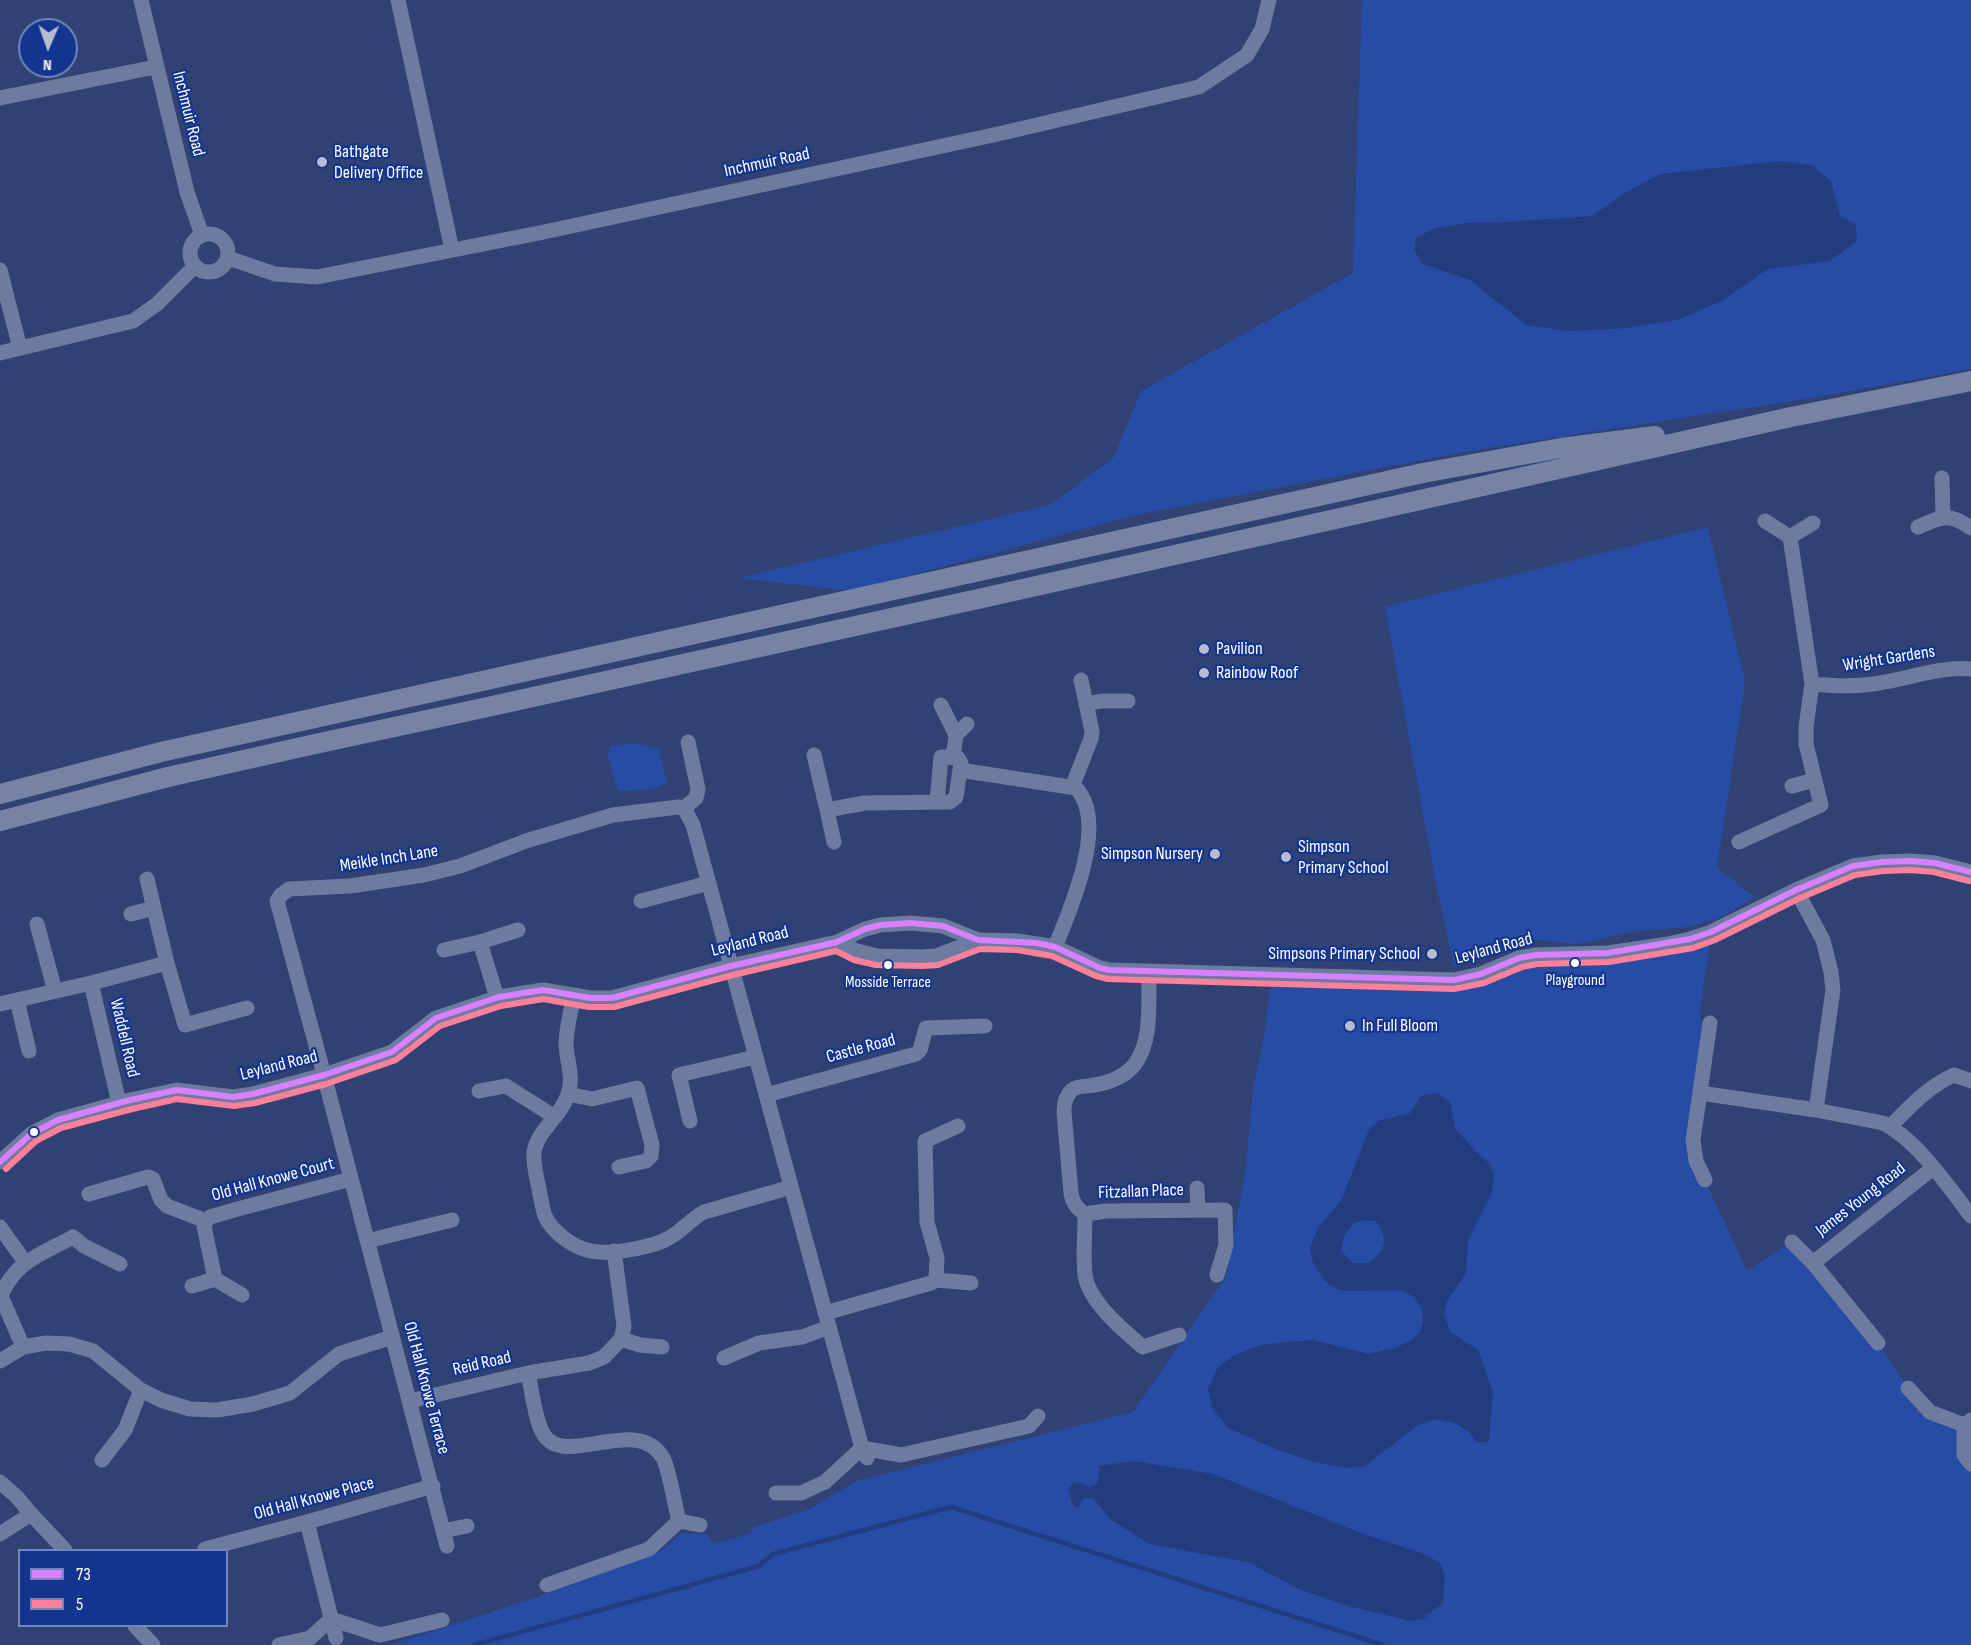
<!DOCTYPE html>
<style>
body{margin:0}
#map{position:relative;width:1971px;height:1645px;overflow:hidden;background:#304273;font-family:"Sofia Sans Condensed",sans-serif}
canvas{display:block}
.legend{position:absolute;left:18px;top:1549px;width:210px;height:78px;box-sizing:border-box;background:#14358f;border:2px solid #7286bc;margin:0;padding:8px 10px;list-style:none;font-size:18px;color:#fff}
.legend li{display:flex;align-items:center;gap:12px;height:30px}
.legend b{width:30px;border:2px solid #7286bc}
.north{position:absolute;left:18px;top:18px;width:60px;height:60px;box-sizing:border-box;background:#14358f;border:2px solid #7286bc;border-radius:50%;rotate:182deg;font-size:16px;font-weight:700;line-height:24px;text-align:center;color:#fff}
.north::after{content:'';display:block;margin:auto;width:21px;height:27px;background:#b7bdce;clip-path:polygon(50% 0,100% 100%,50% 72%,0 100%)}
</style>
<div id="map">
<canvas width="1971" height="1645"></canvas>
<ul class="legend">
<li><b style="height:8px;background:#d880ff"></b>73</li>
<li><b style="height:8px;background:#ff8098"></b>5</li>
</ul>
<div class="north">N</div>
</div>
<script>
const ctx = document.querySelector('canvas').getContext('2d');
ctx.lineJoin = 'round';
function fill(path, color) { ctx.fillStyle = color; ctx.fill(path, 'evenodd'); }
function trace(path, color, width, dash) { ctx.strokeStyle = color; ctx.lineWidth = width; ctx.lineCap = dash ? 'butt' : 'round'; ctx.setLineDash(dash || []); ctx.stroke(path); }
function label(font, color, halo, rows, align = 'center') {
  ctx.font = font + ' "Sofia Sans Condensed",sans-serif'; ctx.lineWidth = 4.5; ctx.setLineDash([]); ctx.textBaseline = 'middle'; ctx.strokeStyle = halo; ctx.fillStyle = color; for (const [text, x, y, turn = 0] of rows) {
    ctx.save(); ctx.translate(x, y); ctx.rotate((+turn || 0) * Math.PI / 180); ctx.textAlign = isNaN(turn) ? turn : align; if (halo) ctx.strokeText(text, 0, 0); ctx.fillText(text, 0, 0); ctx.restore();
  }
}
fill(new Path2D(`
 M1362,0H1971V369L1811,398L1469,451L1136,515L851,591L739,578L1050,505L1114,457L1141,391L1353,273Z
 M1708,527L1745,682L1717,868L1755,897L1721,917L1689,927L1638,931L1577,944L1528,939L1454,966L1437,889L1385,607Z
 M635,743L659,749L667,783L653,789L618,791L608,758L610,746Z
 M1711,932L1699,1020L1710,1023L1696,1161L1747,1271L1792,1242L1878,1343L1908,1388L1930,1412L1964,1425L1971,1464V1645H390L532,1599L661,1551L681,1534H707L713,1544L753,1533L751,1528L811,1509L854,1482L1133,1412L1226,1277L1246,1168L1253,1089L1264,1035L1272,976L1434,980L1519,958ZM1450,1102L1455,1129L1478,1154L1489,1164L1492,1192L1468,1240L1466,1273L1447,1301L1444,1313L1450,1332L1478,1350L1493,1393L1488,1441L1478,1443L1468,1431L1455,1423L1436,1419L1418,1425L1395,1442L1314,1462L1278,1450L1228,1428L1260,1345L1312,1340L1368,1354L1393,1349L1412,1340L1420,1332L1423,1322L1422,1308L1414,1297L1402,1290L1344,1291L1332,1287L1323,1279L1313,1263L1310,1248L1318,1228L1341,1201L1369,1130L1380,1120L1409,1115ZM1100,1466L1366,1535L1427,1555L1411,1621L1345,1605L1299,1589L1248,1562L1150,1544L1110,1519L1093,1497L1083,1499L1077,1509L1084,1484L1089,1488L1098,1483Z
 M1365,1220L1377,1221C1389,1241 1386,1249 1370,1263H1353L1341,1251L1344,1236L1354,1223Z`), '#274ca6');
fill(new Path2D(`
 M1779,161L1812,165L1831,181L1840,216L1856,225L1857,241L1830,261L1768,269L1722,301L1677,320L1628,328L1570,331L1526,325L1470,280L1423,264L1414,250L1416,238L1435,228L1465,223L1506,222L1592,216L1621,195L1660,174Z
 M1438,1093L1450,1102L1455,1129L1478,1154L1490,1164L1494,1174L1492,1192L1468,1240L1466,1273L1447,1301L1444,1313L1450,1332L1478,1350L1493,1394L1489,1441L1478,1443L1468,1431L1455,1423L1436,1419L1418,1425L1365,1466L1349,1468L1314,1462L1278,1450L1228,1428L1212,1408L1208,1389L1217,1369L1232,1356L1260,1345L1312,1340L1368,1354L1393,1349L1412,1340L1420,1333L1423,1322L1422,1308L1414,1297L1402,1290L1344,1291L1332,1287L1323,1279L1313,1263L1310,1248L1318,1228L1341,1201L1369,1130L1380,1120L1409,1114L1421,1096ZM1365,1220L1376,1221C1389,1240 1386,1249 1370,1263H1353L1341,1251L1344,1236L1354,1223Z
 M1134,1461L1213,1474L1366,1535L1427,1555L1441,1564L1445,1579L1443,1603L1423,1619L1411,1621L1345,1605L1299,1589L1248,1562L1150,1544L1110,1519L1093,1497L1083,1499L1077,1509L1072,1503L1068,1488L1074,1482L1084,1484L1089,1488L1098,1483L1099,1466Z`), '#233c7f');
trace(new Path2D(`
 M474,1645L759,1566L773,1554L951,1507L1383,1645`), '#233c7f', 4.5);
trace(new Path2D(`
 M141,0L187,192L202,235
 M398,0L452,250
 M0,98L156,67
 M190 253a19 19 0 1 1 38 0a19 19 0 1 1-38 0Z
 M228,258L275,274L317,277L544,232L998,134L1199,87L1247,55L1262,29L1269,0
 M0,270L20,348
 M0,353L133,321L157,304L195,266
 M1942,478L1943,517
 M1765,521L1790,537L1813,523
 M1918,527C1941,517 1949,512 1971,528
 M1812,684C1833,686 1853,687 1873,684C1906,680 1938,666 1971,669
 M1086,704L1102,701H1128
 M941,705L956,735L953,757
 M956,735L967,724
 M814,755L827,810
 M1792,786L1814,780
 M1072,787L1091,739L1092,731L1081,680
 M937,802L941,757L958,758L961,763L960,770
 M684,808L696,798L698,789L688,742
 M834,842L827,810L865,803L950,802L956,797L960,770L1076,788C1109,823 1070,910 1055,947
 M1739,842L1821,805L1806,744V727L1812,684L1790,537
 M147,879L167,963
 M641,901L709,883
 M131,914L154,908
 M37,924L55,991
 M480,942L497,998
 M837,942L857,951L877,956L922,957L936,956L978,940L1018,941L1055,947L1100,968L1109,970L1454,980L1481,974L1519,958L1536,955L1608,953L1668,944L1690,939L1711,932L1796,890L1853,866L1882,862L1910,861L1935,863L1971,872
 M444,950L480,942L518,930
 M1149,972C1148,1001 1153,1039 1135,1064C1126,1076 1109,1083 1094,1085C1087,1087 1078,1085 1072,1090C1065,1096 1064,1104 1064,1112L1071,1193C1073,1203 1076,1208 1085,1214C1085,1234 1083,1255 1085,1275C1089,1302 1123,1330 1143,1347L1179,1335
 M574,995C571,1011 566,1029 566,1045C567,1062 574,1078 568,1094C562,1116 536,1131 534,1153C533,1165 537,1178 539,1189C541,1198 542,1208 545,1216C553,1233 574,1248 591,1251C609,1255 646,1248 663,1241C680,1234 689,1220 704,1212L791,1187
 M17,1000L29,1051
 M0,1004L91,983
 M479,1091L506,1086L555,1117
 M1700,1093L1816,1110L1833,990L1831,972L1823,940L1796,890
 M568,1094L592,1099L637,1088L652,1145L651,1156L646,1161L619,1167
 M766,1095L916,1054L920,1050L926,1028L985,1026
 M119,1103L91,983L167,963L185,1025L247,1008
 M1816,1110L1883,1123C1917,1140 1948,1186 1971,1216
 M690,1121L679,1075L755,1057
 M1890,1127C1909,1107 1929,1086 1954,1075L1971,1081
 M0,1162L31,1134L58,1120L130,1100L177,1090L233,1097L253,1094L324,1075L392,1052L436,1018L499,997L543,990L590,998H612L731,966L837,942L865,929L880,925L911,923L943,926L978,940
 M1705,1180L1696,1161L1693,1140L1710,1023
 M1197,1188L1198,1210
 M89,1194L148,1177L153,1179L161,1200L167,1206L206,1221L210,1217L234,1210L351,1179
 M1085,1214L1106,1211L1225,1210L1226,1245L1217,1275
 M206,1221L204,1226L215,1279L242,1295
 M0,1227L25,1262
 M367,1241L452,1220
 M1792,1242L1813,1263
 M936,1280L971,1283
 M192,1286L215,1279
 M825,1313L931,1283L936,1280L937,1258L927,1222L925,1141L958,1126
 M621,1339L640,1345L662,1347
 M1878,1343L1813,1263L1933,1168
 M23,1347L1,1296C15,1261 42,1254 73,1237L84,1246L120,1264
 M724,1358L759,1343L802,1337L829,1327
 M0,1361L23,1347L46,1343L69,1344L93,1351L141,1390L161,1400L190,1409L217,1410L253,1404L290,1393L339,1354L392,1337
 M528,1373C532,1391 535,1421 544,1435C566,1469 637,1413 663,1458C669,1468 675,1507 679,1521
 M1908,1388L1930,1412L1964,1425
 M410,1401L528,1373L589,1363L604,1357L621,1339L624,1326L614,1251
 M1971,1420L1964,1425V1455L1971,1464
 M102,1460L125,1430L141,1390
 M0,1482L17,1497L31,1514
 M776,1493H801L825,1482L862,1448L901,1455L1029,1426L1038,1416
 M307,1522L336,1638
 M443,1531L467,1526
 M0,1534L31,1514L65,1550
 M447,1546L324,1075L277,901L281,895L289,889L350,886L424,875L460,866L526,841L613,815L678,807L684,808L693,825L862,1448L867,1458
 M205,1549L307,1522L433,1486
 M547,1585L649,1549L679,1521L700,1525
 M135,1626L153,1645
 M279,1645L310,1638L331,1619L380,1635L442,1620`), '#6c7b9e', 15);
trace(new Path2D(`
 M0,794L161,752L1423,473L1561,448L1655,436
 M0,821L168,777L315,744L483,708L987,597L1791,417L1971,381`), '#7783a5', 20);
trace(new Path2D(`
 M0,1162L31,1134L58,1120L130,1100L177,1090L233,1097L253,1094L324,1075L392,1052L436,1018L499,997L543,990L590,998H612L731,966L837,942L865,929L880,925L911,923L943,926L978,940L1037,943L1055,947L1100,968L1109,970L1454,980L1481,974L1519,958L1536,955L1608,953L1690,939L1711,932L1796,890L1853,866L1882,862L1910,861L1935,863L1971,872`), '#d880ff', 6);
trace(new Path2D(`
 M6,1169L36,1141L61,1128L132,1109L177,1099L234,1106L255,1103L326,1084L396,1060L440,1026L501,1006L543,999L589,1007H614L733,975L836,951L854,960L876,965L922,966L938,965L980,949L1017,950L1052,956L1096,976L1108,979L1454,989L1484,983L1522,967L1537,964L1609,962L1693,948L1715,940L1800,898L1855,875L1883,871L1910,870L1934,872L1969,881`), '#ff8098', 6);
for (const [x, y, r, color] of [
 [322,162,6,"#b7bdce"],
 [1204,649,6,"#b7bdce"],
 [1204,673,6,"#b7bdce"],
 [1215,854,6,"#b7bdce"],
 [1286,857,6,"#b7bdce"],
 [1432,954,6,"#b7bdce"],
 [1575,963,5,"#fff"],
 [888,965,5,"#fff"],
 [1350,1026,6,"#b7bdce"],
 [34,1132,5,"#fff"]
]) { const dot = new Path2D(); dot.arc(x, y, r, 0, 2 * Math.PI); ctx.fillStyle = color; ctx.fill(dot); trace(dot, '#14358f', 2); }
label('16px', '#fff', '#14358f', [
 ["Playground",1575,981],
 ["Mosside Terrace",888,983]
]);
label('18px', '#fff', '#14358f', [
 ["Inchmuir Road",188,114,76],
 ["Inchmuir Road",767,163,-12],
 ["Wright Gardens",1889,659,-9],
 ["Meikle Inch Lane",389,859,-9],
 ["Leyland Road",750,942,-14],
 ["Leyland Road",1494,949,-15],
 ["Waddell Road",124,1038,77],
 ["Castle Road",861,1049,-15],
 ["Leyland Road",279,1066,-14],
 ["Old Hall Knowe Court",273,1180,-15],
 ["Fitzallan Place",1141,1192,-2],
 ["James Young Road",1861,1200,-38],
 ["Reid Road",482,1364,-13],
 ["Old Hall Knowe Terrace",426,1388,75],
 ["Old Hall Knowe Place",314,1499,-15]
]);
label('18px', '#fff', '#14358f', [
 ["Bathgate",334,152],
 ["Delivery Office",334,173],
 ["Pavilion",1216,649],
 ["Rainbow Roof",1216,673],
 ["Simpson",1298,847],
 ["Primary School",1298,868],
 ["Simpson Nursery",1203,854,"right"],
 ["Simpsons Primary School",1420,954,"right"],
 ["In Full Bloom",1362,1026]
], 'left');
</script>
